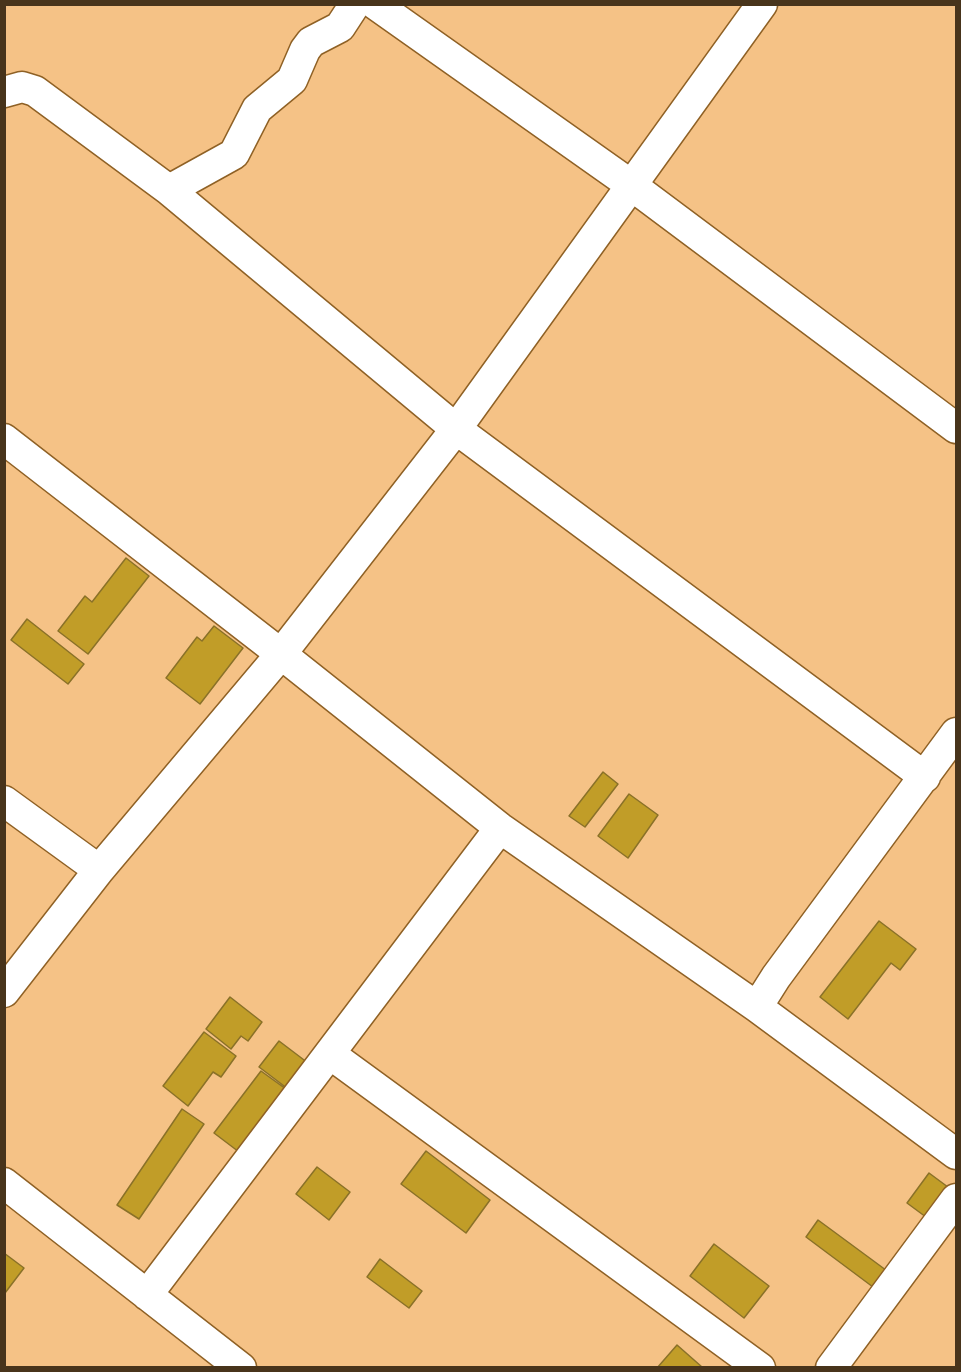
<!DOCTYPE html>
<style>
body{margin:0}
#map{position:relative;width:961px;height:1372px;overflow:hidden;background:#f5c286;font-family:Jost,sans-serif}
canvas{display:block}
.frame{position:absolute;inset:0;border:6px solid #48341b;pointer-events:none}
</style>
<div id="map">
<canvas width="961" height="1372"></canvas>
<div class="frame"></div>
</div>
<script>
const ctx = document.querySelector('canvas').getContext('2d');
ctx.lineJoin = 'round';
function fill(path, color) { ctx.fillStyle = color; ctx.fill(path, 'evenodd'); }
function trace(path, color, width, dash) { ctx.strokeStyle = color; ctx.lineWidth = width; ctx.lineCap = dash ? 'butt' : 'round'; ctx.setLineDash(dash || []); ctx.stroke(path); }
const building = new Path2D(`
 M126,558L149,576L88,654L58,631L85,596L92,602Z
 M27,619L84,664L68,684L11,640Z
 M214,626L243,648L200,704L166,678L197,637L202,641Z
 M603,772L618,784L585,827L569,816Z
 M629,794L658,815L628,858L598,836Z
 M879,921L916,949L900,970L891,963L848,1019L820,997Z
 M230,997L262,1022L248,1041L241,1036L231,1049L206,1029Z
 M204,1032L236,1056L221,1077L213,1072L188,1106L163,1086Z
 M279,1041L312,1066L292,1092L259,1067Z
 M261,1071L290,1092L243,1155L214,1133Z
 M182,1109L204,1124L139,1219L117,1205Z
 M426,1151L490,1200L466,1233L401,1184Z
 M317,1167L350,1192L329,1220L296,1194Z
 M929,1173L956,1193L934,1223L907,1203Z
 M818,1220L894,1276L881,1293L806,1237Z
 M714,1244L769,1286L744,1318L690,1276Z
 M4,1253L24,1268L5,1293H4Z
 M380,1259L422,1291L409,1308L367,1277Z
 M677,1345L702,1367L701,1368H657Z`);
fill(building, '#c19d28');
trace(building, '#8a7128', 1.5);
const street = new Path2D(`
 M375,4L631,185L956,428
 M4,92L22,87L35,91L169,190L456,429L925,777
 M169,190L234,154L257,109L292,80L305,50L311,42L340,27L355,4
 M4,439L281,654L500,828L757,1007L776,977L956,733
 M4,801L99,870
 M4,992L99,870L281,654L456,429L762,4
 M757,1007L956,1154
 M330,1054L760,1368
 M4,1183L241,1368
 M147,1295L500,828
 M831,1368L956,1199`);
trace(street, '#8f6125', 33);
trace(street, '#fff', 30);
</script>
